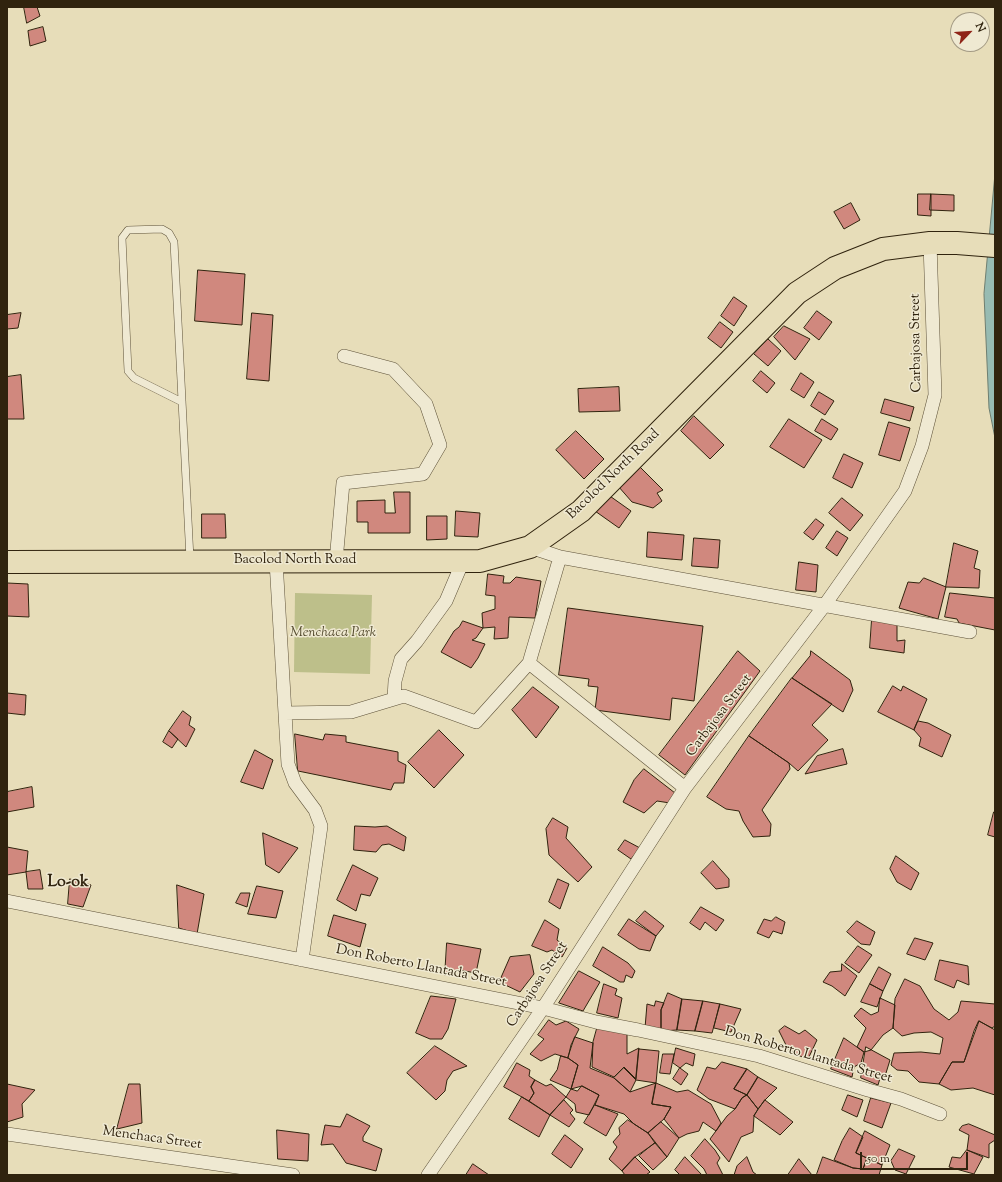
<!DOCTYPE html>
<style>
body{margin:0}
#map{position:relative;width:1002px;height:1182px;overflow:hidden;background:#e7ddb9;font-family:"Sorts Mill Goudy",serif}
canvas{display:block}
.frame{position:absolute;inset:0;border:8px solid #30230e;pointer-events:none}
.north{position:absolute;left:950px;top:12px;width:40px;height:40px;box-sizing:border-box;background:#efe9d2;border:1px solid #a39a84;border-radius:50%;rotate:65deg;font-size:11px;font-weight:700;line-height:16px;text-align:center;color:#30230e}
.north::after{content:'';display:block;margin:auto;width:14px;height:18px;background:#8f2418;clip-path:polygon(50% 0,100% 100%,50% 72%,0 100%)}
.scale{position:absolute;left:860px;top:1152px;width:108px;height:18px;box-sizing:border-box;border:2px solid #30230e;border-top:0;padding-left:5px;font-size:12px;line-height:14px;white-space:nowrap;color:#30230e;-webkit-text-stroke:3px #efe9d2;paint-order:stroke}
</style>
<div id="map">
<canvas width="1002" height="1182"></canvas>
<div class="frame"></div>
<div class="north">N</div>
<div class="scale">50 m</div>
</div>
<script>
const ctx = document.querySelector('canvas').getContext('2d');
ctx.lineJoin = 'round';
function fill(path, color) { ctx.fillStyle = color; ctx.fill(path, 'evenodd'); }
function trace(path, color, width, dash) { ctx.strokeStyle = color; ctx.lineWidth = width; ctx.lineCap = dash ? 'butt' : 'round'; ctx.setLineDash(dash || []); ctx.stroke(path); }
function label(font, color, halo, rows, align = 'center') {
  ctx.font = font + ' "Sorts Mill Goudy",serif'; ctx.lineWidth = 3; ctx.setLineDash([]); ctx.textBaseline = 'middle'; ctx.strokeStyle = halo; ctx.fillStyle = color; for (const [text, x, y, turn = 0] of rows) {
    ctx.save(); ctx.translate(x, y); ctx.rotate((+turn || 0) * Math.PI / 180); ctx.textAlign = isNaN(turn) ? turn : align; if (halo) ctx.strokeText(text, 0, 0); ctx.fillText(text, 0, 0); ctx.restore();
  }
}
fill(new Path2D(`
 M295,593L372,595L370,674L294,672Z`), '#bdbf8a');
const water = new Path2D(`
 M995,174V438L989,408L984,294Z`);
fill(water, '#97bbb2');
trace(water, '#6e7e70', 1);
const building = new Path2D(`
 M24,7H37L40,16L27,23Z
 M43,27L46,41L30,46L28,31Z
 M918,194H931V216L918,215Z
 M931,194L954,195V211L930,210Z
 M851,203L860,220L844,229L834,212Z
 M198,270L245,274L242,325L195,321Z
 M734,297L747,306L734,326L721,316Z
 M817,311L832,322L819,340L804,328Z
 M21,313L18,328L7,329V315Z
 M252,313L273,315L269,381L247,379Z
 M720,322L733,332L721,348L708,338Z
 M784,326L810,339L795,360L774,337Z
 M768,339L781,351L768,366L754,354Z
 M761,371L775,383L767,393L753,381Z
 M801,373L814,382L804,398L791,390Z
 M21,375L24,419H7V377Z
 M619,387L620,411L579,412L578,389Z
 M819,392L834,401L825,415L811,406Z
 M885,399L914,407L910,421L881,413Z
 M694,416L724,445L710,459L681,431Z
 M789,419L822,440L804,468L770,447Z
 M822,419L838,429L831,440L815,431Z
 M889,422L910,428L900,461L879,455Z
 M576,431L604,459L584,479L556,450Z
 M844,454L863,463L852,488L833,478Z
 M639,466L663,490L657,493L662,501L653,508L632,502L618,486Z
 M394,492H410V533H368V522H357V501L385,500V513H395Z
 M607,494L631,511L619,528L595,511Z
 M842,498L863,515L850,531L829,513Z
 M456,511L480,513L478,537L455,536Z
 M202,514H225L226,538H202Z
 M427,516H447V539L427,540Z
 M816,519L824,525L813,540L804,533Z
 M837,531L848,538L837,556L826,548Z
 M648,532L684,535L682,560L647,557Z
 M694,538L720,540L718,568L692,566Z
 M954,543L978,551L974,568L980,570L979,588L946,587Z
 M799,562L818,565L816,592L796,590Z
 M488,574L504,576L503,583H510L516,577L541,581L535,618L509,617L508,638L494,639L495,627L483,628L482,613L495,609V596L486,595Z
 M924,578L946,587L938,619L899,608L908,582L919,583Z
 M7,583L28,584L29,617L7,616Z
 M950,593L995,598V630L959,623L957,619L945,617Z
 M568,608L703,626L694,701L672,698L670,720L595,710L598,687L588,686L589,679L559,675Z
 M872,619L897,624V641L905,640L904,653L870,648Z
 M463,621L483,628L476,638L472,640L485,644L478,658L471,668L441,652L454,631L459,627Z
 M738,651L760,671L685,775L659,755Z
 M811,651L850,680L853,690L843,712L792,678L810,656Z
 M792,678L832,704L812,725L828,740L798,771L789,763L749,736Z
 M893,686L901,691L903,686L927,699L914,730L878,712Z
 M533,687L559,707L536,738L512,710Z
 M7,693L26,695L25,715L7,713Z
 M183,711L191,717L189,725L195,729L186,747L169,731Z
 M918,721L928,723L951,735L942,757L919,746L921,738L914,730Z
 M439,730L464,755L434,788L408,762Z
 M169,731L178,739L172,748L163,742Z
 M295,734L323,740L325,734L346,736V742L398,752V761L406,765L404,783H394L391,790L298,771Z
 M749,736L789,763L790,769L762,810L771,824L770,836L753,837L743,821L739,811L726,809L707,797Z
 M843,749L847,764L805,774L817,756Z
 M255,750L273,760L263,789L241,782Z
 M644,769L675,793L670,803L657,801L644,813L623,802L634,780Z
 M32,787L34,807L7,812V792Z
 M994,812H995V837L988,835Z
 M553,818L568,827L566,838L592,867L578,882L549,855L546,829Z
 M355,826L375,827L387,826L406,837L404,851L389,844L382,845L376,852L354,850Z
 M263,833L298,848L279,873L266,865Z
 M625,840L640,848L631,859L618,850Z
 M7,847L28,851L26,872L7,875Z
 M896,856L919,873L911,890L897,882L890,869Z
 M713,861L729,879V887L716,889L701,873Z
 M353,865L378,878L370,896L361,894L356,911L337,900Z
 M40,870L43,889H28L26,872Z
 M70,879L91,885L83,907L68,904Z
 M558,879L569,884L560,909L549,902Z
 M177,885L204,894L197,934L179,928Z
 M257,886L283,891L276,918L248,914Z
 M241,893H250L247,907L236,903Z
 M701,907L724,920L716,931L705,922L700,930L690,923Z
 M645,911L664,926L656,936L636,921Z
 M334,915L366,924L360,947L328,936Z
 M776,917L785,922L782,934L773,931L769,938L757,933L764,919L771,921Z
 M629,919L656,936L650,951L639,949L618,935Z
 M545,920L559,929L557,940L567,948L562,957L552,950L547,952L532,946Z
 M857,921L875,932L870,945L861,944L847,932Z
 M915,938L933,943L925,960L907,954Z
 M447,943L481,949L476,973L459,970L445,975Z
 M858,946L872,955L859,973L845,963Z
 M603,947L628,963L635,971L632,978L626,975L624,982H620L593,966Z
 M530,955L534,974L520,992L499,982L510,957Z
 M940,960L968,966L969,985L957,980L954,988L935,980Z
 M842,964L857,976L845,996L832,986L823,982L830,972L841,971Z
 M879,967L891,974L883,991L870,984Z
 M579,971L600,982L583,1011L559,1003Z
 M905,979L920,986L934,1009L949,1020L958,1012L961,1001L995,1004V1026L992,1028L979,1021L964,1062H952L939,1084L919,1082L908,1071L897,1070L891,1065L894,1053L921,1052L940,1054L943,1038L931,1032L914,1033L902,1036L893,1028L895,999Z
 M604,984L617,989L615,995L622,998L618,1018L597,1013Z
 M870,984L883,991L877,1007L861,1002Z
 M668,993L682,999L677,1030L661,1031V1010Z
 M431,996L456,999L448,1029L442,1039H430L416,1033Z
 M880,998L895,1005L893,1028L883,1035L871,1050L864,1052L857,1047L866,1028L854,1016L861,1008L871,1015L878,1012Z
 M682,999L703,1001L695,1031L677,1030Z
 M656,1001L664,1003L661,1010V1031L645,1028L647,1004L654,1006Z
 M703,1001L720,1004L712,1033L695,1031Z
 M720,1004L741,1009L731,1032L714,1028Z
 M549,1020L556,1025L566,1021L579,1029L571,1045L568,1058L555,1054L541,1061L530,1054L544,1039L538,1035Z
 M979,1021L995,1030V1095L973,1088L951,1090L939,1084L952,1062H964L974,1031Z
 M598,1025L627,1034V1054L639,1048L636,1079L624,1067L614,1077L592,1067L593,1042Z
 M785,1026L799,1034L805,1030L817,1040L808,1059L800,1056L788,1049L779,1031Z
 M575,1037L593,1043L590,1068L614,1078L630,1092L656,1083L652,1104L671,1107L664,1119L648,1133L634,1124L624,1114L595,1105L599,1095L582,1086L571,1089L578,1065L568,1058Z
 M844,1038L864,1052L861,1063L854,1067L852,1077L831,1069Z
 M435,1046L467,1066L453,1071L447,1080L445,1091L436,1100L407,1073Z
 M866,1047L890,1060L886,1073L881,1075L878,1085L861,1078Z
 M676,1048L695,1054L693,1066L686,1063L680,1068L673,1063Z
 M639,1049L659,1051L656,1083L636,1080Z
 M663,1054H674L670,1074L660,1073Z
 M561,1056L568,1058L578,1065L571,1089L550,1080L557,1070Z
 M722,1062L747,1069L734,1089L747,1095L742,1098L735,1109L709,1099L697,1090L707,1067L715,1069Z
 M517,1063L530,1070L529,1076L535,1080L531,1087L534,1093L529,1101L504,1087Z
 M624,1068L636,1080L630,1092L614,1078Z
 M680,1068L688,1074L681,1085L673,1079Z
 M747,1069L758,1077L747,1095L734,1089Z
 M758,1077L777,1088L765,1100L758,1109L747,1095Z
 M535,1080L546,1086L551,1084L566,1097L550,1115L529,1101L534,1093L531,1087Z
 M656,1083L677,1092L688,1090L711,1104L721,1123L716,1131L703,1122L699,1131L687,1134L679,1138L664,1119L671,1107L652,1104Z
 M7,1084L35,1090L22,1104L23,1117L7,1122Z
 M129,1084H140L142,1123L117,1129Z
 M582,1086L599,1095L589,1115L576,1112L575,1104L566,1097L571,1089L577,1091Z
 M747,1095L758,1109L754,1116L753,1132L741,1137L729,1162L710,1139L727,1116L735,1109L742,1098Z
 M848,1095L863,1100L857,1117L842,1110Z
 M522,1097L550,1115L539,1137L509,1119Z
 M871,1098L891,1103L882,1128L864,1121Z
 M564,1100L573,1110L570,1113L575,1119L569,1127L550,1115Z
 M765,1100L793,1122L780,1135L754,1116Z
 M595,1105L618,1114L606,1136L584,1123Z
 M347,1114L370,1126L363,1137V1141L382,1149L376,1171L346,1163L333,1144L321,1145L325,1125L340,1127Z
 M628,1120L648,1133L655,1143L635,1157L622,1171L609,1159L617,1147L613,1142L620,1134L619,1128Z
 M661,1122L679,1138L667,1157L648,1133Z
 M969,1124L995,1135V1140L989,1144V1158L967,1150L969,1135L959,1130L962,1126Z
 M850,1128L863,1137L856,1153L867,1158L863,1169L853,1168L834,1160L842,1141Z
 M277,1130L309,1134L308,1161L278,1159Z
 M865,1131L890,1145L882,1165L856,1153Z
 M565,1135L583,1149L571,1168L552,1154Z
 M705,1139L715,1150L720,1158L717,1163L723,1175H707L704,1169L691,1156Z
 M655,1143L667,1157L653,1170L639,1156Z
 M899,1149L915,1156L906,1174L895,1170L891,1161Z
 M967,1150L983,1157L974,1174L949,1167L952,1157L960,1158Z
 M635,1157L650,1172L646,1175H625L622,1171Z
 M685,1157L702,1175H680L675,1170Z
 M747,1157L753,1172L757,1175H723H734L737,1166Z
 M823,1157L853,1168L863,1169L867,1158L882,1165L879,1175H818L817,1174Z
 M799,1159L812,1175H788Z
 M473,1164L489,1175H466Z`);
fill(building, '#d0887e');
trace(building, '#30230e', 1);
const lane = new Path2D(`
 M182,402L134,378L128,371L122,238L128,230L162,229L169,233L174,242L190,559`);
const street = new Path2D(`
 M530,547L560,557L529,663L685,788
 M560,557L970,632
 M276,561L288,764L295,783L315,810L321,826L302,960
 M336,561L343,483L423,474L440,445L426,404L393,369L344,356
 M394,699L395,681L401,659L417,641L446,601L463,561
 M285,713L351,712L404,696L476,722L529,663
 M7,901L543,1008L596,1022L638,1030L759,1056L868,1090L901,1099L940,1114
 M7,1134L293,1175
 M428,1175L543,1008L685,788L824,606L905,491L922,446L935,395L930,243`);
const highway = new Path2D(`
 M7,562L480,561L530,547L581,511L797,293L835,268L883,249L930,243H957L995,246`);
trace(lane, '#5e5239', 8);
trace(street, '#5e5239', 14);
trace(highway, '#30230e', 24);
trace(lane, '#efe9d2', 7);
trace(street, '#efe9d2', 13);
trace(highway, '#e7ddb9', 22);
label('14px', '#30230e', '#efe9d2', [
 ["Carbajosa Street",917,343,-91],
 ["Bacolod North Road",614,475,-44],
 ["Bacolod North Road",295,561],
 ["Carbajosa Street",720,716,-53],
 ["Don Roberto Llantada Street",421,967,11],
 ["Carbajosa Street",538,985,-57],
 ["Don Roberto Llantada Street",808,1056,16],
 ["Menchaca Street",152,1139,8]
]);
label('italic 14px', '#534a2d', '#efe9d2', [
 ["Menchaca Park",333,634]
]);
label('bold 16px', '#30230e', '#efe9d2', [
 ["Lo-ok",68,883]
]);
</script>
